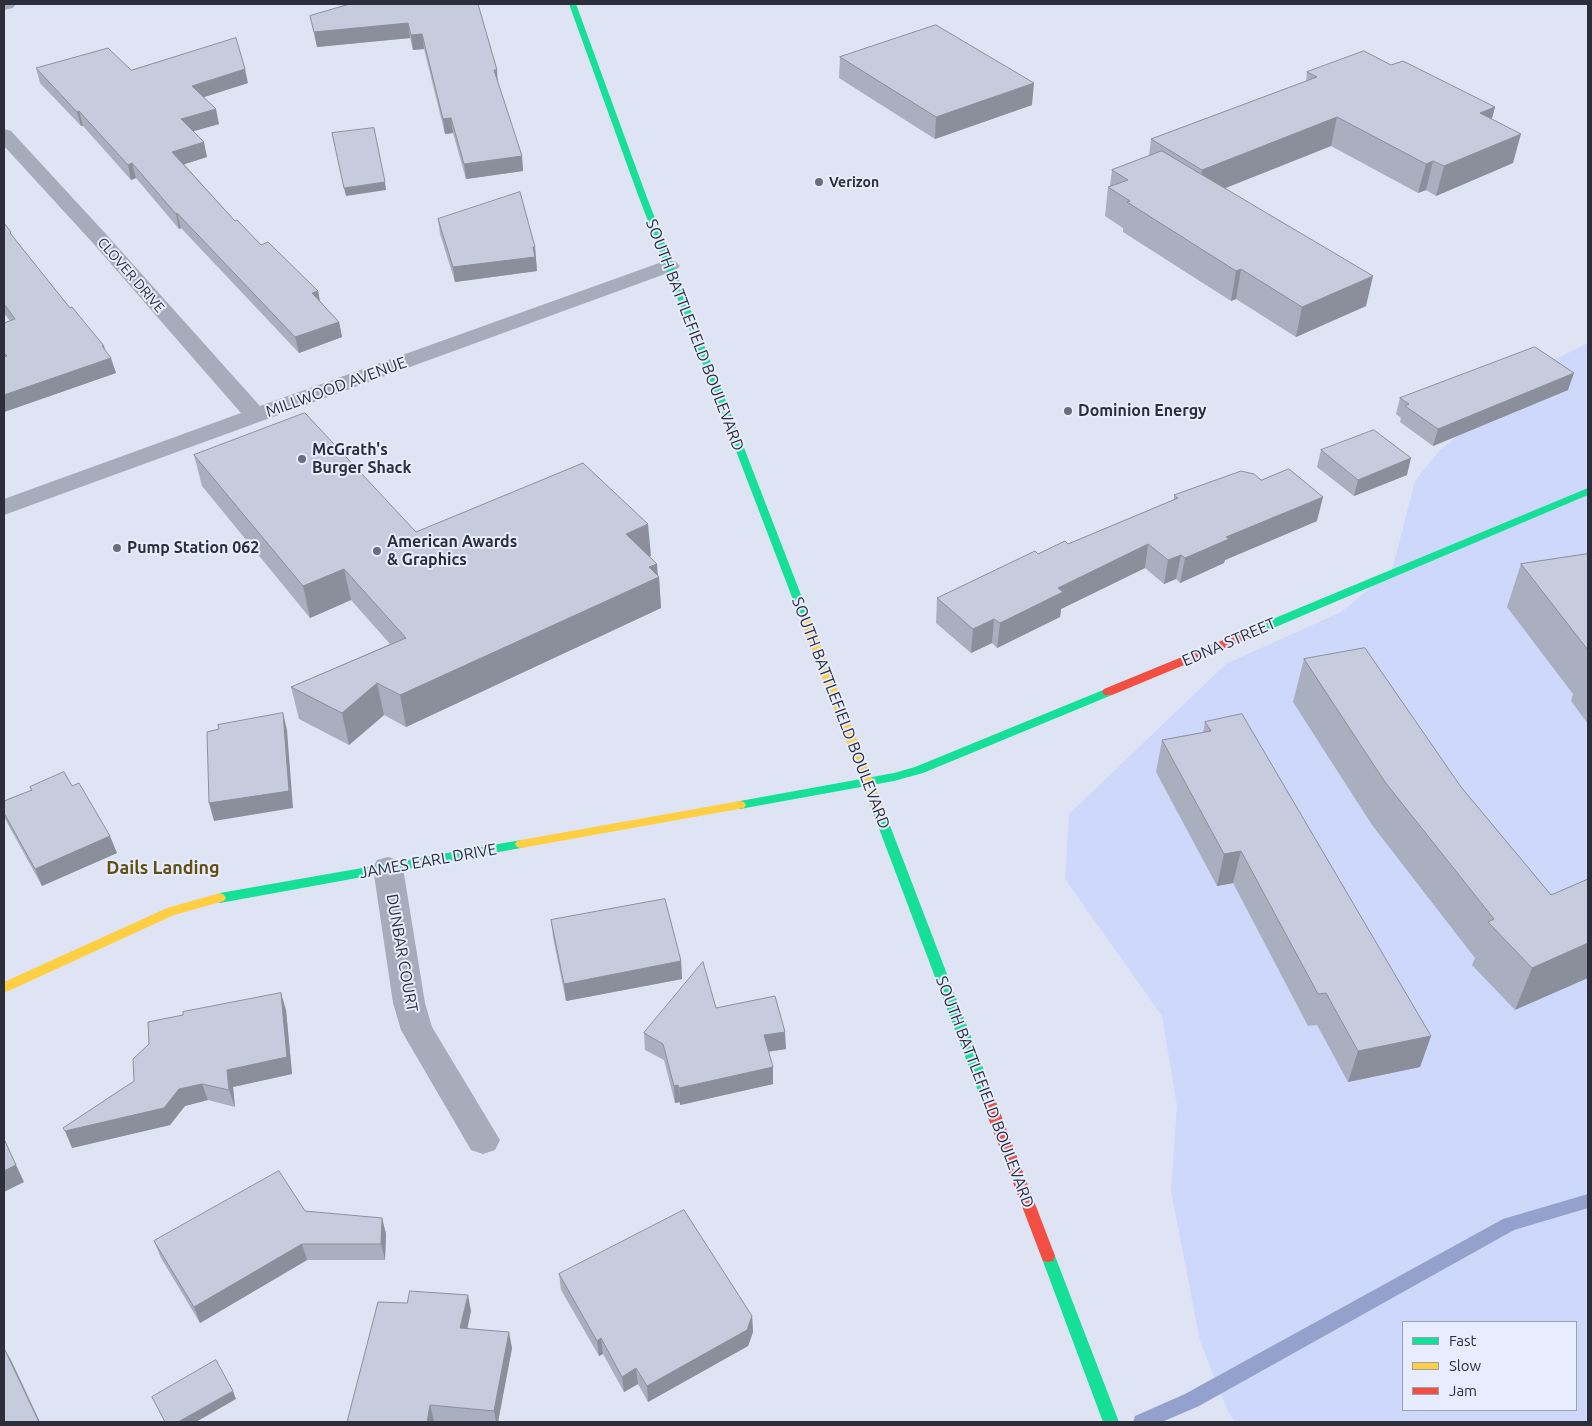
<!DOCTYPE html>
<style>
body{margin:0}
#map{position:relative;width:1592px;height:1426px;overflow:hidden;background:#dee4f4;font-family:Ubuntu,sans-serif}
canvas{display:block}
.frame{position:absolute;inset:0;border:5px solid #2c2f3b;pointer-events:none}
.legend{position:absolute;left:1402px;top:1321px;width:175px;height:90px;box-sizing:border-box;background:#e7edfe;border:1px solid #9ca1b0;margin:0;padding:6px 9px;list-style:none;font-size:15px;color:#2c2f3b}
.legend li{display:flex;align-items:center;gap:10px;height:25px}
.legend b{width:25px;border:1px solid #9ca1b0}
</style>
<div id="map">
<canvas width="1592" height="1426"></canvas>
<div class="frame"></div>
<ul class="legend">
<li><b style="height:6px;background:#16e098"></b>Fast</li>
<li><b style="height:6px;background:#ffcf43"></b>Slow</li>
<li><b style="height:6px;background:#f24e42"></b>Jam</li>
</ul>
</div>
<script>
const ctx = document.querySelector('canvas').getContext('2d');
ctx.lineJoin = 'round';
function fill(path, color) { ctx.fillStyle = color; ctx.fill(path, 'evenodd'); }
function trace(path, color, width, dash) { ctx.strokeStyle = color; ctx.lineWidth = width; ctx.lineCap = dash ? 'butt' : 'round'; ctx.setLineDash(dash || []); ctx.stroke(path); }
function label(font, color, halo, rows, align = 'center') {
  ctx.font = font + ' Ubuntu,sans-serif'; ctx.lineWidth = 4; ctx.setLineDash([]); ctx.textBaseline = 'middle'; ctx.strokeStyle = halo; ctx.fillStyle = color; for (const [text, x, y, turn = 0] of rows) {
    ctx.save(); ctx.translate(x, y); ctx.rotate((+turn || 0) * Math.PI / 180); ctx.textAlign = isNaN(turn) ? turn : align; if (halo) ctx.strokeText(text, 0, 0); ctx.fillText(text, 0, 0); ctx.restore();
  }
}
fill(new Path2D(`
 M1588,343V1422H1236L1228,1412L1200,1341L1171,1191L1177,1106L1162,1016L1065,879L1069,814L1226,664L1341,612L1392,570L1415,481L1439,451L1548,363ZM1403,1322H1576V1410H1403Z`), '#ced8fa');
fill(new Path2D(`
 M1588,1194V1208L1514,1230L1199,1406L1162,1422H1133L1135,1416L1185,1394L1503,1219Z`), '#94a1cc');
fill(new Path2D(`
 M4,4H16L13,8L4,10Z
 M4,129L11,131L105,233L260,406L662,262L669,260L676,262L680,266L676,270L4,515V499L241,413L91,241L4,146Z
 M388,857L399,860L403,868L425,1003L432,1027L500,1140L495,1150L483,1154L471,1150L401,1030L393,1003L373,868L377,860Z`), '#a7acbb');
fill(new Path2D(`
 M569,4H576L646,195L810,618L809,620H801L800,618L638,195Z
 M1588,488V495L1259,634H1251L1250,631L1251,628Z
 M1108,688L1114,692L1112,695L923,773L894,781L740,809L736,808L734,805L736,802L740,801L894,773L915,767Z
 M878,806L882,807L884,810L998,1107L996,1111L991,1113L986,1111L984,1107L872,810L874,807Z
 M521,840L525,841L527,844L525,847L521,848L220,903L216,901L214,898L216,895L220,893Z
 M1048,1250L1053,1251L1055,1256L1119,1422H1103L1041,1256L1043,1251Z`), '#16e098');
fill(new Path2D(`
 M805,614L810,618L884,810L882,813H874L872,810L800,618Z
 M740,801L744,802L746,805L744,808L521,848L517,847L515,844L517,841L521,840Z
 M220,893L224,895L226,898L224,901L174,915L4,993V982L167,908Z`), '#ffcf43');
fill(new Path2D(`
 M1255,627L1259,628L1260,631L1259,634L1112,695H1104L1102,692L1104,689Z
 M991,1101L996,1103L998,1107L1055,1256L1053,1261L1048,1262L1043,1261L1041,1256L984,1107L986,1103Z`), '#f24e42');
fill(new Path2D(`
 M478,4L498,84L522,156L523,171L466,179L453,133L445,134L424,49L413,50L410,38L317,47L310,16Z
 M840,57L1032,105L935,139L839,78Z
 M1391,65L1495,107L1492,119L1513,163L1436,196L1426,190L1418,193L1331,146L1225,188L1366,306L1296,337L1236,299L1231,301L1123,232V228L1105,216L1108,187L1110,186L1112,170L1149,156L1151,139L1306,81L1307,72Z
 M36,68L131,70L248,83L204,97L219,124L193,131L207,157L184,164L235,221L261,245L318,291L320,301L339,322L342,337L299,353L181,228L179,229L136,178L131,180L83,126H81L40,83Z
 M438,219L535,247L537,271L455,282L440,234Z
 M4,223L13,237L70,308L106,351L116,373L4,412V323L10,321L4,313Z
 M1568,390L1433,446L1400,422L1401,418L1396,414L1400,398Z
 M1321,450L1407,475L1354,496L1317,467Z
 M194,455L416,532L651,556H649L658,575L659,577L661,608L406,727L384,715L349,745L299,719L291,687L390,644L351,600L310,618L202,486Z
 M1261,480L1317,521L1225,560L1224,563L1180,583L1176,579L1164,584L1145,568L1061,609L1060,617L997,648L992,643L971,653L936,623L937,598L1038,554L1068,544L1174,500V495Z
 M1588,554V724L1571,701L1573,694L1507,607L1521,564Z
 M1304,659L1461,787L1551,895L1588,879L1515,1010L1472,965L1475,958L1372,825L1293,702Z
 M1205,722L1431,1036L1420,1067L1348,1082L1317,1025L1308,1026L1233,883L1217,886L1156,772L1162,740L1203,733Z
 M30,787L117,853L42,886L4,817V801L31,790Z
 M551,920L681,961L682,979L566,1001L553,937Z
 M716,1008L786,1049L768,1052L773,1067V1084L680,1105V1102L675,1103L664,1060L645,1050L644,1033Z
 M286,1010L292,1074L233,1087L235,1107L208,1100L185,1106L170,1125L72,1148Z
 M382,1218L386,1234L385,1260H307L200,1323L161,1258L154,1241Z
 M559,1274L752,1316L753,1332L748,1346L648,1402L638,1384L624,1392L603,1354L599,1356L561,1290Z
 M378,1302L471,1311L467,1329L512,1348L498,1422H452L434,1421Z`), '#aaafbf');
fill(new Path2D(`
 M408,23L410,38L317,47L314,32Z
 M422,34L424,49L413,50L411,35Z
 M245,69L248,83L195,100L192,86Z
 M494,70H497L498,85Z
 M1034,83L1032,105L935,139L936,117Z
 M1495,107L1487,136L1480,113Z
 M216,109L219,124L184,134L181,119Z
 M79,111L83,126H81L77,112Z
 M1337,117L1331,146L1198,199L1202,170Z
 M451,118L453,133L445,134L443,119Z
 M1521,134L1513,163L1436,196L1444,166Z
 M204,142L207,157L176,167L172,152Z
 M522,156L523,171L466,179L464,164Z
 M1433,161L1426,190L1418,193L1426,164Z
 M132,163L136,178L131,180L128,165Z
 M385,182L386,190L346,196L344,188Z
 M177,213L181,228L179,229L176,214Z
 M533,247H535L537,271L455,282L453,267Z
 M1241,269L1236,299L1231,301L1236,271Z
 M1373,276L1366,306L1296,337L1302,307Z
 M318,291L321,307L312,293Z
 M339,322L342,337L299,353L295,337Z
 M104,346L108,359L111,358L116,373L4,412V395Z
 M1574,373L1568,390L1433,446L1438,429Z
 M1411,458L1407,475L1354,496L1358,480Z
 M1323,497L1317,521L1225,560L1224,563L1180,583L1185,558L1226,537Z
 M648,524L651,556L629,566L626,534Z
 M1148,544L1145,568L1061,609L1060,617L997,648L1000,623L1058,588Z
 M1181,555L1176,579L1164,584L1168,560Z
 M657,564L658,577H659L661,608L406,727L400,695L649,567Z
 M344,569L351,600L310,618L303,586Z
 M994,619L992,643L971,653L973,629Z
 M377,683L384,715L349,745L342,713Z
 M283,713L287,730L293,808L214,821L209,803Z
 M110,836L117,853L42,886L35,869Z
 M1241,851L1233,883L1217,886L1224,854Z
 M1588,943V978L1515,1010L1532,968Z
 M681,961L682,979L566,1001L564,984Z
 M281,993L286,1010L292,1074L233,1087L235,1107L229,1090L227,1070Z
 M785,1032L786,1049L764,1052V1035Z
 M1431,1036L1420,1067L1348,1082L1358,1051Z
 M773,1067V1084L680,1105L679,1088Z
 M202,1084L208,1100L185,1106L170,1125L72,1148L65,1131L179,1089Z
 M678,1085L680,1102L675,1103L674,1086Z
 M4,1139L24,1182L4,1192Z
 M382,1218L386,1234L385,1260L381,1244Z
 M302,1244L307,1260L200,1323L194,1307Z
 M468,1295L471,1311L464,1344L460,1328Z
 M752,1316L753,1332L748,1346L648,1402L647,1386Z
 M509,1332L512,1348L498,1422H496L494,1411Z
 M601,1338L603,1354L599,1356L597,1341Z
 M4,1348L11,1360L40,1422H39Z
 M636,1368L638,1384L624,1392L622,1377Z
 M233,1391L236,1399L196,1422H178Z
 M430,1405L434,1421V1422H427Z`), '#8b8f9b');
const building = new Path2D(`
 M350,4H478L497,70H494L522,156L464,164L451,118L443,119L422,34L411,35L408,23L314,32L310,16Z
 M936,25L1034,83L936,117L840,57Z
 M236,38L245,69L192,86L216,109L181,119L204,142L172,152L235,221L237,220L261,245L268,242L318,291L312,293L339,322L295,337L177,213L176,214L132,163L128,165L79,111L77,112L36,68L108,48L131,70Z
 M1364,51L1391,65L1403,61L1495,107L1480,113L1521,134L1444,166L1433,161L1426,164L1337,117L1202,170L1151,139L1317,77L1307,72Z
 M374,128L385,182L344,188L332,133Z
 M1162,151L1373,276L1302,307L1241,269L1236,271L1127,202L1130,201L1108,187L1128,180L1112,170Z
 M520,192L535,247H533L535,257L453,267L438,219Z
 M4,223L11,232L10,233L70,308L72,307L104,346H102L111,358L4,395V357L7,356L4,353V323L15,319L4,304Z
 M1535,347L1574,373L1438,429L1405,406L1409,404L1400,398Z
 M305,413L416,532L583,463L648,524L626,534L657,564L649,567L659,577L400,695L377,683L342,713L291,687L406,638L344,569L303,586L194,455Z
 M1374,430L1411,458L1358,480L1321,450Z
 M1289,469L1323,497L1226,537L1229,539L1185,558L1181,555L1168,560L1148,544L1058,588L1063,592L1000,623L994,619L973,629L937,598L1035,551L1038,554L1065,541L1068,544L1178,498L1174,495L1241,471L1254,474L1261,480Z
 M1588,554V650L1521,564Z
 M1365,648L1461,787L1551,895L1588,879V943L1532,968L1488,922L1494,919L1385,782L1304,659Z
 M283,713L289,791L209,803L207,732L219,729L218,725Z
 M1242,714L1431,1036L1358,1051L1326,993L1318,994L1241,851L1224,854L1162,740L1211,731L1205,722Z
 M64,772L72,786L79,783L110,836L35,869L4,813V801L32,790L30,787Z
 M665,899L681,961L564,984L551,920Z
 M703,962L716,1008L775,996L785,1032L764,1035L773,1067L679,1088L678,1085L674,1086L663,1044L644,1033Z
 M281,993L287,1057L227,1070L229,1090L202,1084L179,1089L164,1108L65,1131L63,1128L134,1081L133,1059L149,1044L148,1022L183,1015V1012Z
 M4,1139L16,1165L4,1171Z
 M279,1171L305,1211L382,1218L381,1244H302L194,1307L154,1241Z
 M684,1210L752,1316L747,1330L647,1386L636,1368L622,1377L601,1338L597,1341L559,1274Z
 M410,1291L468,1295L460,1328L509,1332L494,1411L430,1405L427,1422H347L378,1302L407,1303Z
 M4,1348L39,1422H4Z
 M216,1360L233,1391L178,1422H165L152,1397Z`);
fill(building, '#c6ccde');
trace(building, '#8b8f9b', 1);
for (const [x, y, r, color] of [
 [819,182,5,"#6a6e7c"],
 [1068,411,5,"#6a6e7c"],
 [302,459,5,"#6a6e7c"],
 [117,548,5,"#6a6e7c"],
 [377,551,5,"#6a6e7c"]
]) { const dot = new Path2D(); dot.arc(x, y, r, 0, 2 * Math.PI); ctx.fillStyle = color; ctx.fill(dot); trace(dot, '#e7edfe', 2); }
label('bold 14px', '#2c2f3b', '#e7edfe', [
 ["Verizon",829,182]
], 'left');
label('14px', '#2c2f3b', '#e7edfe', [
 ["CLOVER DRIVE",131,275,49]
]);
label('16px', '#2c2f3b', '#e7edfe', [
 ["SOUTH BATTLEFIELD BOULEVARD",695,335,69],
 ["MILLWOOD AVENUE",336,387,-20],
 ["EDNA STREET",1229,642,-23],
 ["SOUTH BATTLEFIELD BOULEVARD",841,713,69],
 ["JAMES EARL DRIVE",428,861,-10],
 ["DUNBAR COURT",402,953,80],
 ["SOUTH BATTLEFIELD BOULEVARD",985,1092,69]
]);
label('bold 16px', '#2c2f3b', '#e7edfe', [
 ["Dominion Energy",1078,411],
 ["McGrath's",312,450],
 ["Burger Shack",312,468],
 ["American Awards",387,542],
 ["& Graphics",387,560],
 ["Pump Station 062",127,548]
], 'left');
label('bold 18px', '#625013', '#e7edfe', [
 ["Dails Landing",163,868]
]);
</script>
